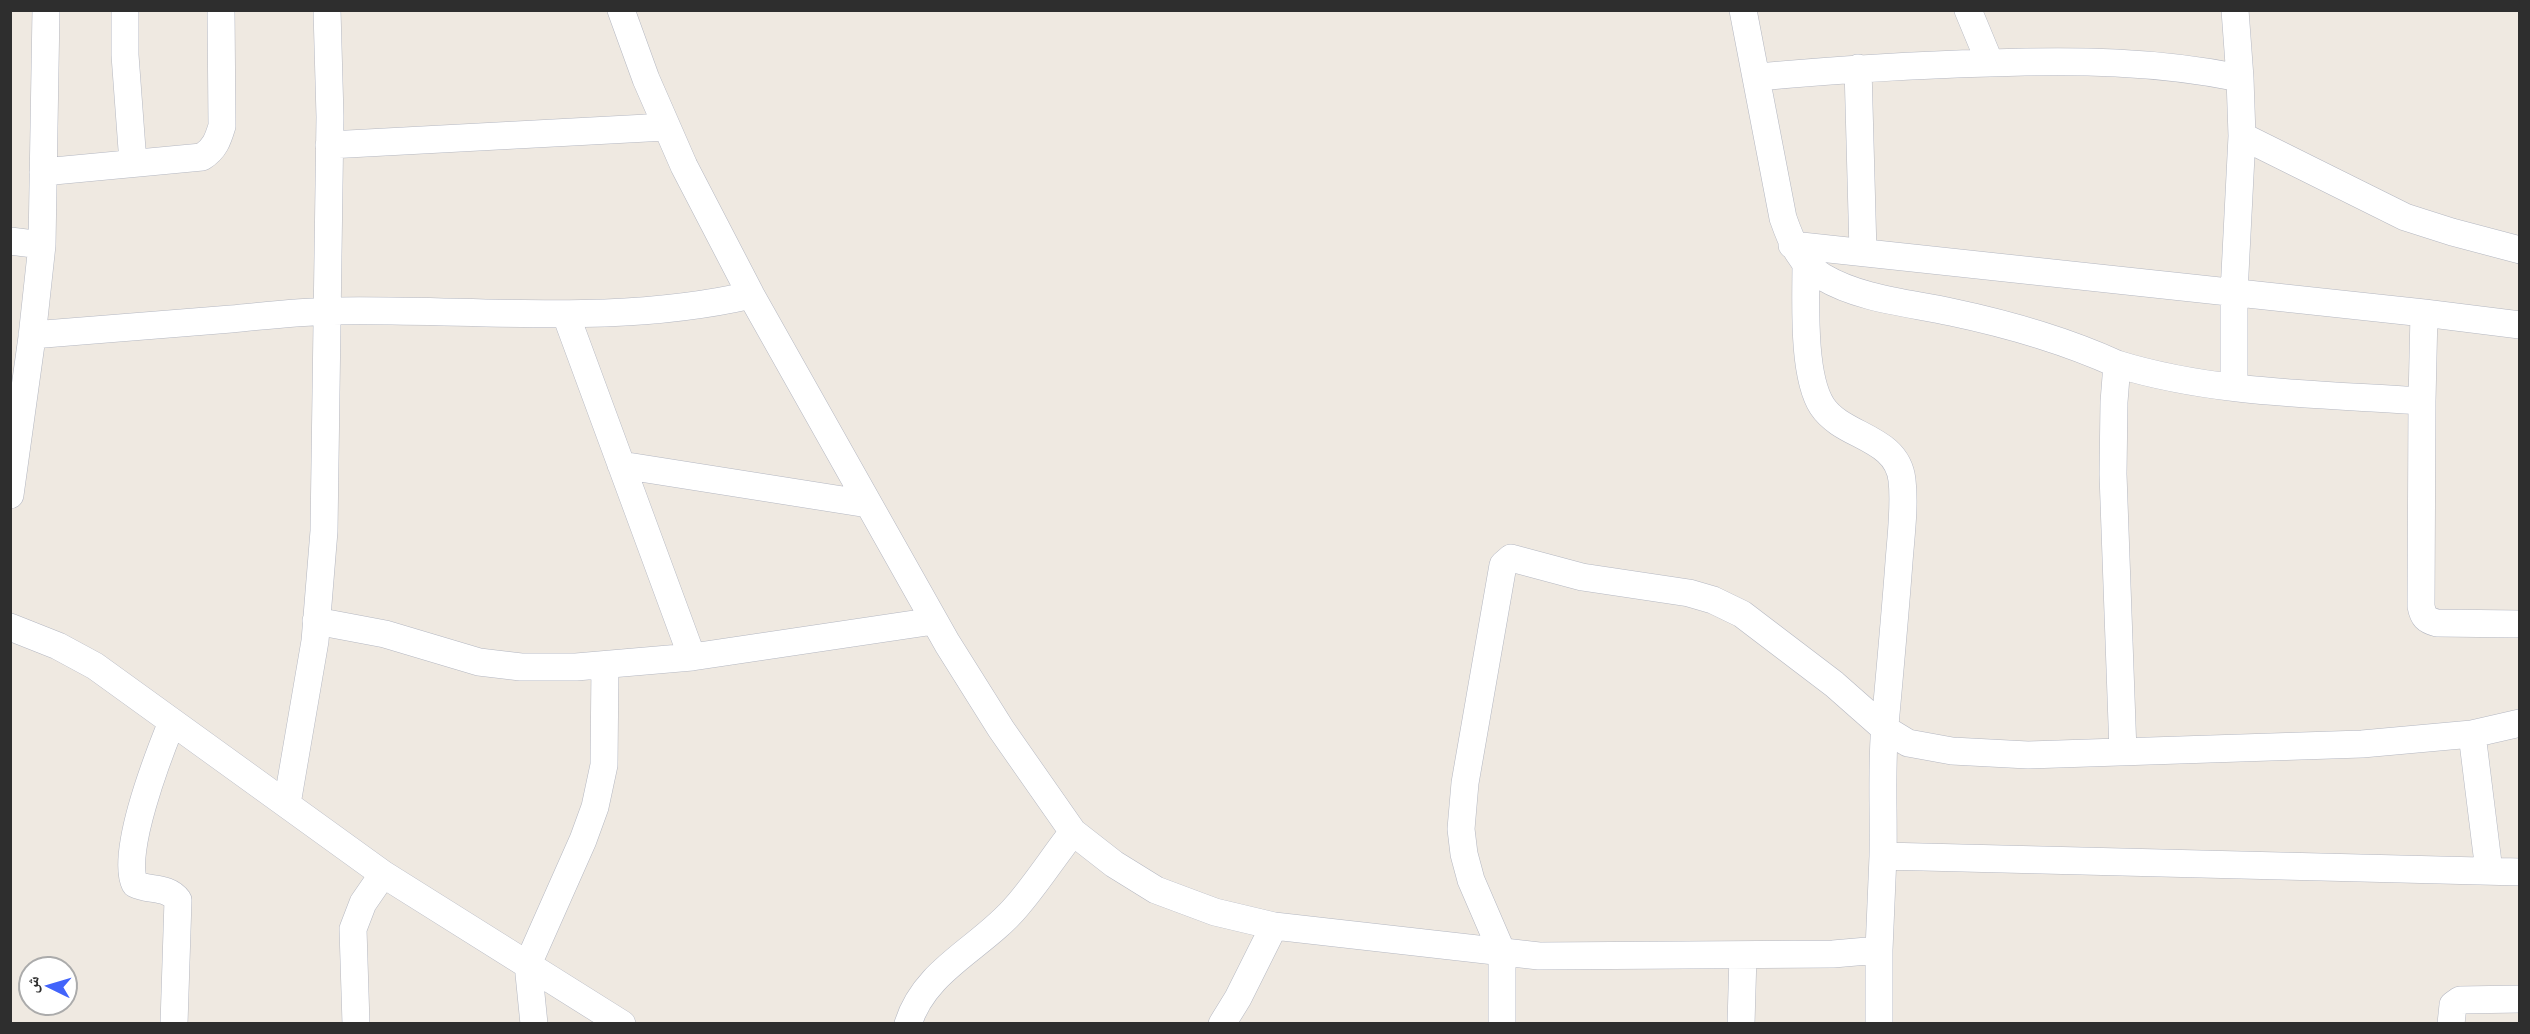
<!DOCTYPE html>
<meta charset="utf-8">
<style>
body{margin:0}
#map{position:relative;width:2530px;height:1034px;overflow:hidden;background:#efe9e1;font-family:"Exo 2","Noto Naskh Arabic",sans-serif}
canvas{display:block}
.frame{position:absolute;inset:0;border:12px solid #2e2e2e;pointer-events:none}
.north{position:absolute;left:18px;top:956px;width:60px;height:60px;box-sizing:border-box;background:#fff;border:2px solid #ababab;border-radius:50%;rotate:275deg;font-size:16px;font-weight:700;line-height:24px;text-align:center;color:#2e2e2e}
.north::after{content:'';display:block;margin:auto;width:21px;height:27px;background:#4264fb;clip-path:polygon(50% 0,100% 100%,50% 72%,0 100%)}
</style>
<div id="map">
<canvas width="2530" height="1034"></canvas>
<div class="frame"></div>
<div class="north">ش</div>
</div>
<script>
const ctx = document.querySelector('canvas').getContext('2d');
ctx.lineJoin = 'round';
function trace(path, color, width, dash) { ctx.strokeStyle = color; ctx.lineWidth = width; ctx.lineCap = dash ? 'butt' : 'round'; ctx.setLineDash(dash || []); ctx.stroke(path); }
const minor = new Path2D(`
 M125,10V55L133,163
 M621,10L646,79L684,166L751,295L947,643L1001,729L1073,832L1114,864L1156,890L1215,912L1274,926L1539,956L1833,954L1879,950L1883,856L2520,872
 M1743,10L1783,218C1791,241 1800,264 1823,277C1860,299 1909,303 1951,312C2008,324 2064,340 2117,364L2114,402L2113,474L2123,752
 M1968,10L1990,63
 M2235,10L2240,78
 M1858,68L1863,252
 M1758,77C1835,70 1912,65 1990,63C2075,60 2157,61 2240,78L2242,136L2405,217L2452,232L2520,250
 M329,145L666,127
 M43,172L202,157C215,149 218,139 222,126L221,10
 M10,241L42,245L32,337L10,495
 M42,245L46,10
 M1792,245L2424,313
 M1806,263C1806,300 1802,375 1822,406C1843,438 1897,436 1902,480C1905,506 1901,535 1899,562C1895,616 1890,670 1885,725C1881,768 1884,813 1883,856
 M566,315L692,657L934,621
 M32,335C98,330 165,324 231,319C264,316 297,312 331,311C472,308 612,327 751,295
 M2117,364C2214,394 2321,394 2422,401L2421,606C2423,617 2426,620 2437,623L2520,624
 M2234,386V293L2242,136
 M2422,401L2424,313L2520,325
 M621,465L868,504
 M316,621L385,634L479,662L521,667H576L692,657
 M10,627L58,646L95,666L383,874L622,1024
 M172,722C159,754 120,854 135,884C149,891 168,886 178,900L174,1024
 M2472,734L2489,871
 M287,804L315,641L324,531L330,117L327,10
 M356,1024L353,929L363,903L383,874
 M534,1024L528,964L583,840L595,807L604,765L605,665
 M908,1024C925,969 982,948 1017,906C1037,883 1054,856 1073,832
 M1222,1024L1238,998L1274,926
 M1502,1024V952L1471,880L1464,854L1461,829L1465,783L1503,565L1511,558L1582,577L1689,593L1713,600L1742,614L1763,630L1834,684L1885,729L1908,743L1952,751L2028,755L2362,744L2472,734L2520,723
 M1741,1024L1743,955
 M1879,1024V950
 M2451,1024L2453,1005L2460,1000L2520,999`);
trace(minor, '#b4b7c1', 28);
trace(minor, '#fff', 27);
</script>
